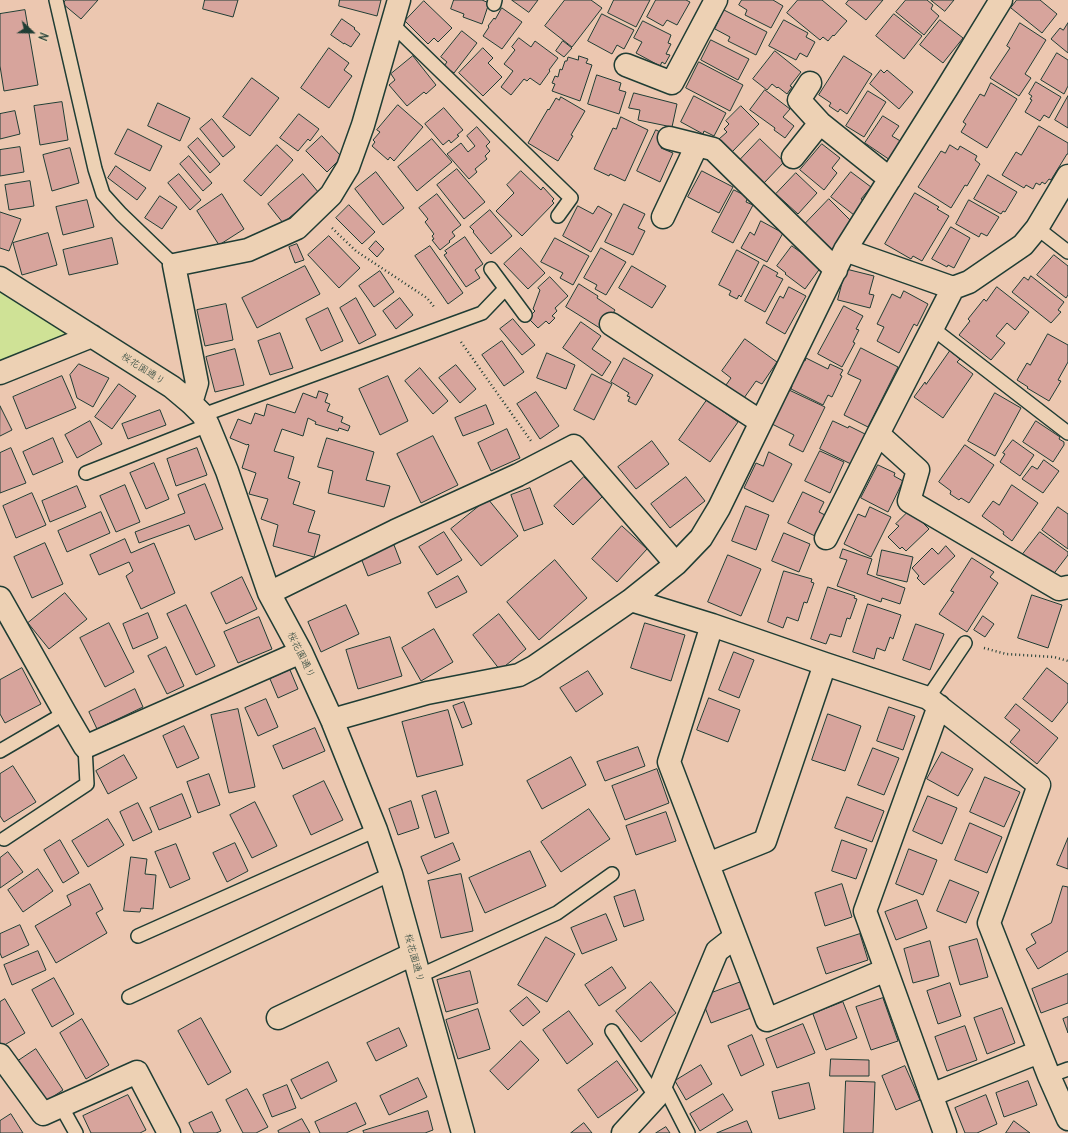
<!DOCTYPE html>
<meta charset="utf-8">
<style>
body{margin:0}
#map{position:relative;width:1068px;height:1133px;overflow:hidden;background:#ecc7b0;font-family:Delius,sans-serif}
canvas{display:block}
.north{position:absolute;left:12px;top:12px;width:40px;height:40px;-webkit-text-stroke:3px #edd1b4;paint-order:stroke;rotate:112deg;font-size:11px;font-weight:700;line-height:16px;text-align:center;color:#1f3d34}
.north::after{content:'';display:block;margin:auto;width:14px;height:18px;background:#1f3d34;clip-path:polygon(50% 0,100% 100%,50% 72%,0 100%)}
</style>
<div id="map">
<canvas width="1068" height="1133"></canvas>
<div class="north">N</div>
</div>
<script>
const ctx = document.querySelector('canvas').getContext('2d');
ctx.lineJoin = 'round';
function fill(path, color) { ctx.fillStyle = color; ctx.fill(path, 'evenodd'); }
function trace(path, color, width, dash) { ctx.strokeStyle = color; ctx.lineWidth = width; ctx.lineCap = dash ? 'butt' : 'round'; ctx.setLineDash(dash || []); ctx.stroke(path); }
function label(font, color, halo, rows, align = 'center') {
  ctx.font = font + ' Delius,"Klee One",sans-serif'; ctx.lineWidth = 3; ctx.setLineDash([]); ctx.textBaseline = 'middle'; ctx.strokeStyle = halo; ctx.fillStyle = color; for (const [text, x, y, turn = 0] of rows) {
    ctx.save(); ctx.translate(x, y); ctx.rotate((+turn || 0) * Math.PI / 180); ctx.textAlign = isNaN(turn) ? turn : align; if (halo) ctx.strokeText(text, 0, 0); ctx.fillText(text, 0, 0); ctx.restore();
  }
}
fill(new Path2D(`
 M0,288L73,333L0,364Z`), '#cfe296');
const building = new Path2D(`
 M66,0H98L81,19L63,4Z
 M205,0H238L233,17L203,9Z
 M340,0H381L377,16L339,6Z
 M454,0H482L489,3L482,24L463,17L464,14L451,9Z
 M512,0H538L529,12Z
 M565,0H591L602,8L572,47L545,26Z
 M614,0H650L636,27L608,13Z
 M656,0H686L690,2L677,25L667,20L663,26L647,17Z
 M742,0H773L783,6L771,28L745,15L747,10L739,5Z
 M798,0H822L847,21L834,36L833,35L828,41L823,37L820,40L787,13Z
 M849,0H883L866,20L846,4Z
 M906,0H927L933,5L931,9L939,16L924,35L896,12Z
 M931,0H954L945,11Z
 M1017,0H1040L1057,14L1042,33L1011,8Z
 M424,1L452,28L438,42L434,38L428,44L405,21Z
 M502,8L522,22L502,49L483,36L489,27L488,26L494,18L495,19Z
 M25,10L38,85L4,91L0,66V14Z
 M724,10L767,32L756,55L728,41L730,37L715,29Z
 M602,14L634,30L624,49L617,45L612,54L588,41Z
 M894,14L922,36L904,59L876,36Z
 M342,19L355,28L354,29L360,34L351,47L344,43V44L331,35Z
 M784,20L808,33L806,37L815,42L807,57L800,53L796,60L769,46Z
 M940,20L963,38L943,63L920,45Z
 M643,21L671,35L668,43L671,44L666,54L670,55L665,64L662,62L660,66L636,53L642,42L634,38Z
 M1020,23L1046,40L1025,74L1031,78L1019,96L990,78L1010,48L1007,46Z
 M1068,23V53L1051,39L1060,28L1063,30Z
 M462,31L477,43L454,73L444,66L447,62L441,57Z
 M519,38L531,47L535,41L558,58L549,70L550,71L540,85L530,78L527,81L524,79L511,95L501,87L513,71L504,64L515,50L512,47Z
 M711,40L749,59L738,80L701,60Z
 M563,41L572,48L564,57L556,51Z
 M329,48L349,63L344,70L352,76L329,108L301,88Z
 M483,48L493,58L488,63L502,77L483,96L459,73Z
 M775,51L801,72L790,86L792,87L787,94L778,87L777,88L772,84L767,90L753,79Z
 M1057,53L1068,60V86L1064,94L1041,80Z
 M413,56L436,85L426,94L424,92L407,106L389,85L395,80L391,74Z
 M579,56L588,59L586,63L592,65L580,101L552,91L555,84L552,83L555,76L558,77L560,69L562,70L565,61H567L568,57L578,60Z
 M844,56L872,74L847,114L840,109L838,112L829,106L831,103L819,95Z
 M699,62L743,85L730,111L686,88Z
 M881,70L884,73L887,70L913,92L899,109L870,84Z
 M597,75L621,83L619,90L626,92L619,114L588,104Z
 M252,78L279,98L250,136L223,117Z
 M1036,82L1061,97L1049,118L1044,115L1040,121L1025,112L1032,100L1030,99L1032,96L1029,94Z
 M991,83L1017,99L987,148L961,132L966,124L963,122L980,94L984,96Z
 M765,90L790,109L783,117L794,126L785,138L774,130L775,128L750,110Z
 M868,91L886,102L864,137L846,126Z
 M634,93L677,104L672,127L638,120L640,110L629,108Z
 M694,96L726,113L714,136L704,131L703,134L681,122Z
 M1068,96V128L1055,120Z
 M561,97L585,111L571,135L573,136L558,161L528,143L548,109L549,110L556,98L559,100Z
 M62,102L68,140L40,145L34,106Z
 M158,103L190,118L180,141L148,126Z
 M398,105L423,127L394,161L390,157L388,160L372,146L375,142L373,140L380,132L377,130Z
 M741,106L759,124L732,152L719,139L727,132L724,129L729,124L726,121Z
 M444,108L463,130L457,135L459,136L451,143L449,140L443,145L425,124Z
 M15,111L20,134L0,139V114Z
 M299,114L319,129L310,141L308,139L298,151L280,138Z
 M883,116L899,126L892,136L902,142L890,160L865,143Z
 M621,117L648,130L625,181L610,174L609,176L594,169L613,128L616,129Z
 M212,119L235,147L223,157L200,129Z
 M1039,126L1068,143V154H1067L1051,180L1049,179L1045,184L1042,182L1040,185L1036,183L1033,189L1026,185L1024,188L1002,175L1016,152L1021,155Z
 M477,127L490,142L486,146L490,151L485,156L487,159L475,169L477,172L469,179L447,154L461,143L468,152L475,146L467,136Z
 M128,129L162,146L150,171L115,154Z
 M656,130L667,135L661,148L673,153L660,182L637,171Z
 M322,136L342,157L327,172L306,151Z
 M198,138L220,164L210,173L188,147Z
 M432,139L452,162L417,191L398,167Z
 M760,139L784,162L764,183L740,160Z
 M822,144L840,158L832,168L837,173L824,190L800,170Z
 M277,145L293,160L261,196L244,181Z
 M950,145L958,150L960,146L977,156L975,160L980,164L967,186L965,185L951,208L918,187L941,151L945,153Z
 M20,147L24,172L0,176V150Z
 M70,148L79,183L52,191L43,155Z
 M189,156L212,183L203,191L180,164Z
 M116,166L146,188L137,200L108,178Z
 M457,169L485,202L464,219L437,185Z
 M521,171L541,190L543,187L554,199L552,201L554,203L522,236L496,211L514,193L507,185Z
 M702,171L733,187L719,213L688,197Z
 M376,172L404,208L383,225L355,189Z
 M851,172L871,187L861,199L865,201L854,215L831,197Z
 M796,173L817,193L798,214L776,194Z
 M179,174L201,200L190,210L168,183Z
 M303,174L319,193L283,223L268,204Z
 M988,175L1017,192L1005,212L1003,211L1001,214L974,199Z
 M30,181L34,206L9,210L5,185Z
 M734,190L748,197L746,202L753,205L733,243L712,232Z
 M915,193L939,207L937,209L949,216L922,261L913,256L911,259L885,244Z
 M222,194L244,229L219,245L197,211Z
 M437,194L461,225L452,232L455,236L449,241L450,242L440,250L432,240L434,239L432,236L434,234L425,222L428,219L419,208Z
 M160,196L177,207L162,229L145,218Z
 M829,199L855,225L849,233L832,251L805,224Z
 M87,200L94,227L63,235L56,207Z
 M969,200L999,217L987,236L981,233L979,237L956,224Z
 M624,204L645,214L638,228L645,231L633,255L605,242Z
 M349,205L375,232L362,244L336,218Z
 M578,206L593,214L598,206L612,214L591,252L563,236Z
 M490,210L512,236L491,254L473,232L474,231L470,227Z
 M0,212L21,219L9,251L0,248Z
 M761,221L783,233L767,262L741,248L750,232L754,235Z
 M951,227L970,238L954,268L948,265L947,267L932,259Z
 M48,233L57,265L22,275L13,243Z
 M329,236L360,268L339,288L308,255Z
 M465,237L483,264L475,270L480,278L466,287L444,255L447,253L445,251Z
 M112,238L118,264L69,275L63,250Z
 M555,238L589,256L573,285L560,278L563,273L541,262Z
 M376,241L384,249L377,257L369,249Z
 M297,244L304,260L295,263L289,247Z
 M430,246L463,293L448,304L415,256Z
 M792,246L821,267L805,289L785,274L786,273L777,266Z
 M521,248L545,273L528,289L504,264Z
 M601,248L626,262L606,295L595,289L597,285L584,278Z
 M737,250L759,262L741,297L739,295L737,299L729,295L731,291L719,285Z
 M1054,255L1068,266V295L1066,298L1037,275Z
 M764,265L778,273L776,276L783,279L765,312L745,301Z
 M305,266L320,294L257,328L242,298Z
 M632,266L666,286L652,308L619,288Z
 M846,269L874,276L869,294L874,295L870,308L838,300Z
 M380,271L394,292L374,307L359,286Z
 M1031,276L1064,302L1058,310L1061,312L1051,323L1012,292L1024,277L1028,280Z
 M550,277L568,296L555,308L557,311L552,316L555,318L549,324L546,321L538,328L528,318L535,311L533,309L540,290L538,288Z
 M579,284L598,296L597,298L615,310L603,330L566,307Z
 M789,287L806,296L785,334L766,323L780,296L783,298Z
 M997,287L1029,312L1015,330L1007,323L996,336L1005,343L991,360L959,335L970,321L968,319L984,299L986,301Z
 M904,291L928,304L917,326L914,324L899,353L877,341L884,327L877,324L892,294L900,298Z
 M356,298L376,335L359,344L340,308Z
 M400,298L413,315L396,329L383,311Z
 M226,304L233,340L205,346L197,310Z
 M844,306L863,316L856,329L859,330L853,342L855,343L842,367L818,354Z
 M328,308L343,341L321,351L306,319Z
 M513,319L535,345L522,355L500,329Z
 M581,322L601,336L592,349L611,362L602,376L563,348Z
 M280,333L293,368L270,375L258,341Z
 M1048,334L1068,345V362L1058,380L1061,381L1049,401L1027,388L1028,387L1017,380L1027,363L1030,365Z
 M745,339L777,362L762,384L756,381L744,398L726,385L731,378L722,371Z
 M502,341L524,372L504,386L482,355Z
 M861,348L898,367L868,427L844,415L861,380L848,374Z
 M235,349L244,385L215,392L206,357Z
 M950,351L960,359L957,362L973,374L943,418L914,397L925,382L926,384Z
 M547,353L575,365L566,389L537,378Z
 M624,358L653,375L636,405L628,401L630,397L627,396L629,393L611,382Z
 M799,358L805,361L806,358L828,369L830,364L843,370L840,375L842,376L832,397L828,395L823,405L791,389L792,386L786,384Z
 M79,364L109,378L93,407L77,398L70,375Z
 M456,365L476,389L460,403L439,378Z
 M420,368L448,401L433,414L405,381Z
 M592,374L612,384L594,420L574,410Z
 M62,376L76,408L26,429L13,397Z
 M388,376L408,421L380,435L359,389Z
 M119,384L136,396L112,429L95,417Z
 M789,390L825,407L803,452L789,445L794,435L772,424Z
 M319,391L328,394L325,402L330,404L327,411L343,417L341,422L350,426L348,431L339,428L338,431L315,424L316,422L308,418L303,436L282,429L274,451L294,457L288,478L300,482L293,504L315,511L308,532L320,535L314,557L273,546L278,525L261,519L268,499L249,494L256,473L242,468L249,445L248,444L247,445L230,438L238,419L251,424L255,413L264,416L267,404L295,413L303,393L316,398Z
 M536,392L559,426L540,439L517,404Z
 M995,393L1021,408L995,456L968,441Z
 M707,400L738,422L710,462L679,440Z
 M486,405L494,424L463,436L455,418Z
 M0,406L12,430L0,436Z
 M160,410L166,425L128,439L122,424Z
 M90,421L102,444L77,458L65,435Z
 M833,421L848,428L849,426L867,435L862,445H860L851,464L820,449Z
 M1036,421L1060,437L1059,439L1064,442V445L1053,462L1023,442Z
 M507,429L520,458L491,471L478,443Z
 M433,436L458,485L421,503L397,454Z
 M53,438L63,462L33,475L23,452Z
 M327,438L374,452L366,480L390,486L384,507L328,493L333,471L318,467Z
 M1013,440L1034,455L1020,476L1000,462L1005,454L1003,453Z
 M652,441L669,464L636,489L618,467Z
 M965,445L994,465L969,503L961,498L959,500L950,494L951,491L939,482Z
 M11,448L26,483L0,493V453Z
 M197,448L207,475L176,486L167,459Z
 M820,451L844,462L830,493L805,481Z
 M769,452L792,464L773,502L744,488L756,463L763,466Z
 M1044,460L1059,471L1043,493L1022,479L1032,466L1037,469Z
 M154,463L169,499L146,509L130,473Z
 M878,465L895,473L894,476L903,481L888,512L861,498Z
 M584,477L603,496L573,525L554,506Z
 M686,477L705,501L670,528L651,504Z
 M205,484L223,529L195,540L189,525L139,543L135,532L185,513L178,495Z
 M125,485L140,522L116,532L100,496Z
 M1012,485L1038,503L1012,541L1003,534L1004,532L982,516L993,501L999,505Z
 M77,486L86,507L50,522L42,501Z
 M530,488L543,524L524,531L511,495Z
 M803,492L824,502L819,512L825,515L815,536L788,523Z
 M32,493L46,525L16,538L3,506Z
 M488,499L518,536L481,566L451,529Z
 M746,506L769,515L756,550L732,541Z
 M870,507L891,517L871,557L844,544L858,514L865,517Z
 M1058,507L1068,514V549L1042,530Z
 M910,510L929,529L906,551L902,547L900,549L888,537L899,526L896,524Z
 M101,512L110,533L67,552L58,531Z
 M622,526L647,549L617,582L592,559Z
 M444,532L462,560L437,575L419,547Z
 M1040,532L1068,552V555L1052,576L1023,554Z
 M784,533L810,544L799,572L772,561Z
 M125,539L131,553L154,543L175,593L141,609L126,576L133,571L129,562L99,575L90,555Z
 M45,543L63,584L32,598L14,557Z
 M394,545L401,563L368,576L361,558Z
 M946,546L955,556L924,585L917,578L919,576L912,568L932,548L938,554Z
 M843,549L872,559L867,574L905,588L900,604L882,598L881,602L837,586L847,560L840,558Z
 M882,550L913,557L907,582L877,575Z
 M728,555L761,569L741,616L708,602Z
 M972,558L994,572L990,577L998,583L967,632L939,614L954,592L951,591Z
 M555,560L587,598L539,640L507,602Z
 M784,571L812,579L811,582L814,583L807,603L804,602L798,621L787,617L783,628L768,622Z
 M458,576L467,592L436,608L428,593Z
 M242,577L257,609L226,624L211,593Z
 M828,587L855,596L854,598L857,599L850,619L847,618L841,637L830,634L826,644L811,639Z
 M65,593L87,619L49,649L28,623Z
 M1032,595L1062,605L1048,648L1018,638Z
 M868,604L901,615L893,639L890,637L885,651L877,648L874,659L853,652Z
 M186,605L215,666L196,675L167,614Z
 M346,605L359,634L321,652L308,622Z
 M148,613L158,638L133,649L123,624Z
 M499,614L526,649L500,670L473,635Z
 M983,616L994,624L985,637L974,630Z
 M259,617L272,649L238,663L224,632Z
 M109,623L134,672L105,687L80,638Z
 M645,623L685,635L671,681L631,668Z
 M916,624L944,634L930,670L903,660Z
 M434,629L453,662L421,681L402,648Z
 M390,637L402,676L358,689L346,650Z
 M166,647L184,686L167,694L148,656Z
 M734,652L754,660L739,698L719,690Z
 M22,668L41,704L5,723L0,714V680Z
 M1047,668L1068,684V702L1052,722L1023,699Z
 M290,670L298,689L278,698L270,679Z
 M588,671L603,694L576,712L560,688Z
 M135,689L143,707L97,729L89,712Z
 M709,698L740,710L728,742L697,730Z
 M266,699L278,727L258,736L245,708Z
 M464,702L472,724L462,728L453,706Z
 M1016,704L1058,738L1037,764L1010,742L1020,730L1005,718Z
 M889,707L915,716L903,750L877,741Z
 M238,709L255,787L229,793L211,715Z
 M448,710L463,765L417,777L402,722Z
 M828,714L861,726L845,771L812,760Z
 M184,726L199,758L177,768L163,736Z
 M315,728L325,751L283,769L273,746Z
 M638,747L645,766L605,781L597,762Z
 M873,748L899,758L884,795L858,785Z
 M942,752L973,769L958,796L927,779Z
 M124,755L137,778L108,794L96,771Z
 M571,757L586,785L542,809L527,781Z
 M13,766L36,802L4,822L0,816V774Z
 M657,769L669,803L625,820L612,786Z
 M209,774L220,805L198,813L187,782Z
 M985,777L1020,792L1004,827L970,812Z
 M324,781L343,820L311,835L293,796Z
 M436,791L449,833L435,838L422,796Z
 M182,794L191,817L159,830L150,808Z
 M928,796L957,808L942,844L913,831Z
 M847,797L884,811L872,842L835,828Z
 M411,801L419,828L398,835L389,809Z
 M255,802L277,846L252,858L230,815Z
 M138,803L152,832L133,841L120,812Z
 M589,809L610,839L561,872L541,842Z
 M666,812L676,841L636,855L626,826Z
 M108,819L124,845L88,867L72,841Z
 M970,823L1002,837L987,873L955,860Z
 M1068,838V869L1057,865Z
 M60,840L79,873L63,883L44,850Z
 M842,840L867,849L856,879L832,871Z
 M235,843L248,871L227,882L213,853Z
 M453,843L460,860L428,874L421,857Z
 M176,844L190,879L170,888L155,852Z
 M909,849L937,860L923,895L896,884Z
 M530,851L546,886L485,913L469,878Z
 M8,852L23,872L0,888V858Z
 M131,857L147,859L145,874L156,875L153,909L141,908L140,912L124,911Z
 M38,869L53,891L23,912L8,890Z
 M461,874L473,931L441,938L428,881Z
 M950,880L979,892L966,923L937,911Z
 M90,884L103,909L96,913L107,933L56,963L35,926L71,905L67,896Z
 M842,884L852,917L825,926L815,893Z
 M1063,886L1068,887V951L1038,969L1026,949L1036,943L1031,934L1051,923Z
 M635,890L644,920L624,927L614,897Z
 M917,900L927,928L896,940L885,912Z
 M606,914L617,940L582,954L571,928Z
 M20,925L29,945L2,958L0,953V934Z
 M860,934L868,960L826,974L817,948Z
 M546,937L575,954L547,1002L518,985Z
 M977,939L988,977L960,985L949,947Z
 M930,941L939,976L913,983L904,949Z
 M38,951L46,970L12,985L4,965Z
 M612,967L626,988L599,1006L585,985Z
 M470,971L478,1003L446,1012L437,980Z
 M1068,974V1003L1041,1013L1032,989Z
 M54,978L74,1014L52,1027L32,990Z
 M651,982L676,1013L641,1042L616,1011Z
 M741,982L751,1008L711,1023L701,997Z
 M950,983L961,1016L938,1024L927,991Z
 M527,997L540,1012L523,1026L510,1011Z
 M883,998L898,1041L871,1050L856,1007Z
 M5,999L25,1033L1,1047L0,1045V1002Z
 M843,1002L857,1038L826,1050L813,1014Z
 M1002,1008L1015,1043L987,1054L974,1018Z
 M478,1009L490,1049L458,1059L446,1020Z
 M569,1011L593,1044L567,1064L543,1030Z
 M1068,1017V1033L1063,1019Z
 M201,1018L231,1072L208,1085L178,1031Z
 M82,1019L109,1065L86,1079L60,1033Z
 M803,1024L815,1053L777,1068L766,1039Z
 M965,1026L977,1060L947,1071L935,1037Z
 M399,1028L407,1046L376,1061L367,1043Z
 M752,1035L764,1065L741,1076L728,1046Z
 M521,1041L539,1060L508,1090L490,1071Z
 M36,1049L63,1090L42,1104L15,1063Z
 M831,1059L869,1060V1076H830Z
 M617,1061L638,1090L598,1118L578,1090Z
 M328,1062L337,1081L301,1099L291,1080Z
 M701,1065L712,1084L686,1100L675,1081Z
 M905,1066L920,1100L896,1110L882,1076Z
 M418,1078L427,1097L389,1115L380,1096Z
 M846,1081L875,1082L873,1133H844Z
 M1028,1081L1037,1105L1004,1117L996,1093Z
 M809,1083L815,1109L779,1119L772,1092Z
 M287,1085L296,1108L272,1117L263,1095Z
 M247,1089L268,1127L256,1133H243L226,1100Z
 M723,1094L733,1110L700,1131L690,1114Z
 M128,1095L146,1130L140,1133H91L83,1116Z
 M986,1095L997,1124L977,1133H965L955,1108Z
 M356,1103L366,1124L346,1133H320L315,1122Z
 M428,1111L433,1130L425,1133H364L363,1131Z
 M212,1112L221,1131L216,1133H194L189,1123Z
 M11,1114L23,1133H0V1121Z
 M302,1119L310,1133H279L278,1131Z
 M747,1121L752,1133H717Z
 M1014,1121L1030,1133H1006Z
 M584,1123L592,1133H571Z
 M666,1127L670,1133H656Z`);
fill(building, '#d7a49c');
trace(building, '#1f3d34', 1);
const lane = new Path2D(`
 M56,0L95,169L103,194L121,214L174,265
 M494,4L495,0
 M392,24L571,198L558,216
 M1037,228L1068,252
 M491,269L525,315
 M932,328L1068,433
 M203,415L482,313L505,289
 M86,473L208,425
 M928,698L965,643
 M0,751L65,713
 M4,839L87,784L85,747
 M138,936L376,830
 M419,976L557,913L612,874
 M129,997L391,874
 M612,1031L656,1097
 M1049,1076L1068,1069
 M663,1084L688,1133
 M61,1106L76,1133`);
const street = new Path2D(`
 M626,65L672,83L716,0
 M810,83L799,100L820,123
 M669,138L713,149L836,270
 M793,157L820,123L890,179
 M663,217L697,145
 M845,250L953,288L969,282L1023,245L1037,228L1068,176
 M0,278L172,387L191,403L203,415L208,425L227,471L269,593L301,652L332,720L376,830L391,874L463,1133
 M611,324L761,422
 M0,373L92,336
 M191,403L197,383L174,265L248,250L297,228L331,195L348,167L363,125L399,0
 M878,434L918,470L909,501L1059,589L1068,587
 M826,538L878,434L953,288
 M269,593L395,531L518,475L574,446L676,564
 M0,598L65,713L85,747L301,652
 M631,600L712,625L825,664L928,698L1039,785L989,923L1049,1076L1068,1119
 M712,625L669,762L767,1020L886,970
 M939,706L865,911L945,1133
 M332,720L427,693L519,675L534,667L631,600L676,564L701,538L719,508L845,250L947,88L1001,0
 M708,864L765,841L825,664
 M278,1018L413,954
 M0,1055L43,1114L137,1072L169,1133
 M931,1095L1039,1052
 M623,1133L656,1097L717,951L735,937`);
trace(lane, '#1f3d34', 16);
trace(street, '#1f3d34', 25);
trace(new Path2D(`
 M332,228L356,251L427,298L435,308
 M461,342L531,441
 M984,648L1006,654L1054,657L1068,661`), '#1f3d34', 2.5, [1, 3]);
trace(lane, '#edd1b4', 13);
trace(street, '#edd1b4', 22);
label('10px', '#1f3d34', '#edd1b4', [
 ["桜花園通り",143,369,33],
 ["桜花園通り",301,655,64],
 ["桜花園通り",414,958,75]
]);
</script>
